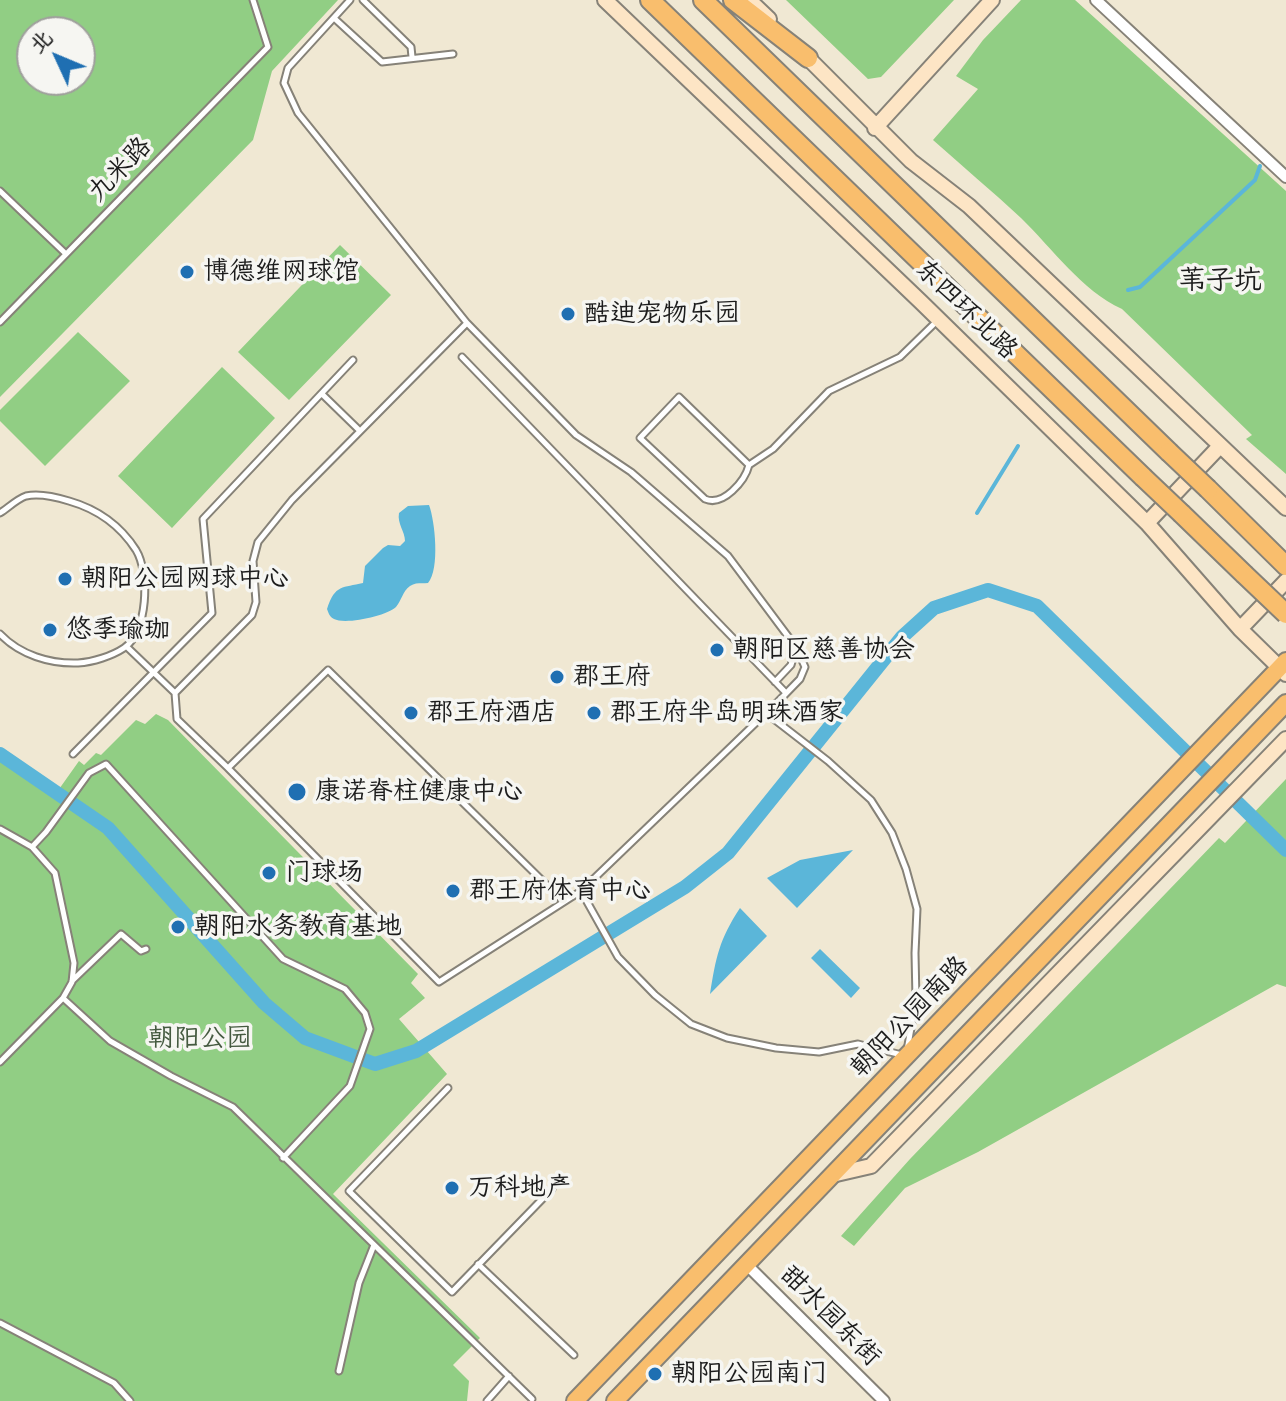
<!DOCTYPE html>
<meta charset="utf-8">
<style>
body{margin:0}
#map{position:relative;width:1286px;height:1401px;overflow:hidden;background:#f0e8d3;font-family:"Patrick Hand","LXGW WenKai TC",sans-serif}
canvas{display:block}
.north{position:absolute;left:16px;top:16px;width:80px;height:80px;box-sizing:border-box;background:#f6f6f2;border:2px solid #9f9f9c;border-radius:50%;rotate:314deg;font-size:22px;font-weight:700;line-height:32px;text-align:center;color:#1c1c1c}
.north::after{content:'';display:block;margin:auto;width:28px;height:36px;background:#1f6fb2;clip-path:polygon(50% 0,100% 100%,50% 72%,0 100%)}
</style>
<div id="map">
<canvas width="1286" height="1401"></canvas>
<div class="north">北</div>
</div>
<script>
const ctx = document.querySelector('canvas').getContext('2d');
ctx.lineJoin = 'round';
function fill(path, color) { ctx.fillStyle = color; ctx.fill(path, 'evenodd'); }
function trace(path, color, width, dash) { ctx.strokeStyle = color; ctx.lineWidth = width; ctx.lineCap = dash ? 'butt' : 'round'; ctx.setLineDash(dash || []); ctx.stroke(path); }
function label(font, color, halo, rows, align = 'center') {
  ctx.font = font + ' "Patrick Hand","LXGW WenKai TC",sans-serif'; ctx.lineWidth = 7; ctx.setLineDash([]); ctx.textBaseline = 'middle'; ctx.strokeStyle = halo; ctx.fillStyle = color; for (const [text, x, y, turn = 0] of rows) {
    ctx.save(); ctx.translate(x, y); ctx.rotate((+turn || 0) * Math.PI / 180); ctx.textAlign = isNaN(turn) ? turn : align; if (halo) ctx.strokeText(text, 0, 0); ctx.fillText(text, 0, 0); ctx.restore();
  }
}
fill(new Path2D(`
 M0,0H338L272,71L253,140L0,397ZM32,32H80V80H32Z
 M786,0H954L881,77L868,79Z
 M1021,0H1075L1286,191V474L1246,439L1252,435L1122,309C1081,290 1053,249 1021,218C992,191 962,166 933,140L978,89L956,76L983,40Z
 M340,245L391,295L289,400L238,352Z
 M78,332L130,381L45,466L0,421V410Z
 M222,367L275,418L172,528L118,476Z
 M156,714L168,720L418,974L411,983L425,998L399,1019L447,1074L333,1194L480,1338L453,1365L469,1381L467,1401H0V754L57,792L79,761L84,765L96,753L101,755L136,720L145,724Z
 M1286,779V987L1277,984L978,1152L905,1188L854,1246L841,1236L910,1159L1219,838L1225,843Z`), '#91ce84');
fill(new Path2D(`
 M429,505C435,521 440,569 428,583C422,584 416,582 410,586C402,592 402,600 396,607C387,616 345,625 334,619C329,616 329,614 327,609C335,584 343,588 363,583L365,566L383,548L388,545L400,546L405,541C405,531 397,524 399,513L408,506Z
 M853,850L797,908L767,878L800,860Z
 M740,908L767,936L710,994C716,957 719,940 740,908Z
 M820,949L860,988L851,998L811,958Z`), '#5bb6d9');
trace(new Path2D(`
 M1128,290L1140,287L1255,180L1260,166
 M977,513L1018,446`), '#5bb6d9', 4);
trace(new Path2D(`
 M0,754L108,828L264,1003L305,1038L375,1064L416,1051L685,887L728,853L902,637L934,608L988,590L1037,606L1286,850`), '#5bb6d9', 14);
const lane = new Path2D(`
 M363,0L411,47L412,57
 M334,18L382,62L453,54
 M0,191L66,254
 M0,322L268,47L253,0
 M467,323L576,435L631,472L728,556L796,647L805,667L800,679L767,713
 M462,357L786,693
 M322,394L360,431
 M749,465L679,397L640,438L705,499C723,507 745,481 749,465L773,449L829,391L900,357L937,321
 M0,513C8,508 17,499 26,496C40,493 56,497 69,501C97,509 120,525 136,550C150,573 148,632 124,648C112,656 93,662 78,663C50,664 20,655 0,634
 M127,647L175,693L177,719L228,768
 M775,682L791,665L796,648
 M175,693L252,615L256,602L253,561L258,542L292,500L467,323L298,113L284,83L288,68L350,0
 M766,713L828,761L871,800L892,833L906,869L917,909L915,953L916,1000L906,1056L858,1044L819,1052L776,1048L727,1038L691,1024L655,995L618,957L581,891Z
 M73,754L212,613L203,519L353,360
 M0,829L32,847L55,873L74,963L72,982L63,998L110,1041L171,1076L233,1107L532,1399
 M32,847L46,832L89,773L106,764L283,959L345,989L365,1013L370,1029L350,1086L283,1158
 M563,901L328,670L228,768L439,982L581,891
 M72,981L121,934L141,951L146,949
 M0,1062L63,998
 M448,1088L349,1191L452,1292L552,1189
 M478,1264L574,1355
 M0,1323L114,1383L130,1401
 M339,1371L359,1283L374,1245
 M487,1401L509,1376`);
const street = new Path2D(`
 M1096,0L1286,177
 M745,1263L884,1401`);
const secondary = new Path2D(`
 M605,0L921,302L1147,523L1240,629L1286,674
 M749,0L769,19
 M801,51L911,161L969,206L1286,508
 M875,128L992,0
 M1147,523L1220,446
 M1240,629L1286,581
 M832,1175L871,1166L1286,739`);
const primary = new Path2D(`
 M575,1401L1286,661
 M615,1401L1286,703`);
const highway = new Path2D(`
 M650,0L1143,477
 M703,0L1169,452
 M733,0L808,58
 M1208,489L1286,566
 M1182,514L1244,574`);
trace(lane, '#868278', 9);
trace(street, '#868278', 14);
trace(secondary, '#868278', 18);
trace(primary, '#868278', 20);
trace(highway, '#868278', 22);
trace(lane, '#fff', 5);
trace(street, '#fff', 10);
trace(secondary, '#fde5c5', 14);
trace(primary, '#f9be6d', 16);
trace(highway, '#f9be6d', 18);
const highwayBridge = new Path2D(`
 M1169,452L1208,489
 M1143,477L1182,514
 M1244,574L1286,614`);
trace(highwayBridge, '#868278', 22, []);
trace(highwayBridge, '#f9be6d', 18);
for (const [x, y, r, color] of [
 [187,272,8,"#1f6fb2"],
 [568,314,8,"#1f6fb2"],
 [65,579,8,"#1f6fb2"],
 [50,630,8,"#1f6fb2"],
 [717,650,8,"#1f6fb2"],
 [557,677,8,"#1f6fb2"],
 [411,713,8,"#1f6fb2"],
 [594,713,8,"#1f6fb2"],
 [297,792,10,"#1f6fb2"],
 [269,873,8,"#1f6fb2"],
 [453,891,8,"#1f6fb2"],
 [178,927,8,"#1f6fb2"],
 [452,1188,8,"#1f6fb2"],
 [655,1374,8,"#1f6fb2"]
]) { const dot = new Path2D(); dot.arc(x, y, r, 0, 2 * Math.PI); ctx.fillStyle = color; ctx.fill(dot); trace(dot, '#f6f6f2', 3); }
label('26px', '#1c1c1c', '#f6f6f2', [
 ["九米路",120,170,-46],
 ["东四环北路",966,310,44],
 ["朝阳公园南路",910,1017,-46],
 ["甜水园东街",830,1316,45]
]);
label('26px', '#1c1c1c', '#f6f6f2', [
 ["博德维网球馆",203,272],
 ["酷迪宠物乐园",584,314],
 ["朝阳公园网球中心",81,579],
 ["悠季瑜珈",66,630],
 ["朝阳区慈善协会",733,650],
 ["郡王府",573,677],
 ["郡王府酒店",427,713],
 ["郡王府半岛明珠酒家",610,713],
 ["康诺脊柱健康中心",315,792],
 ["门球场",285,873],
 ["郡王府体育中心",469,891],
 ["朝阳水务教育基地",194,927],
 ["万科地产",468,1188],
 ["朝阳公园南门",671,1374]
], 'left');
label('26px', '#455a40', '#f6f6f2', [
 ["朝阳公园",200,1039]
]);
label('28px', '#1c1c1c', '#f6f6f2', [
 ["苇子坑",1220,282]
]);
</script>
